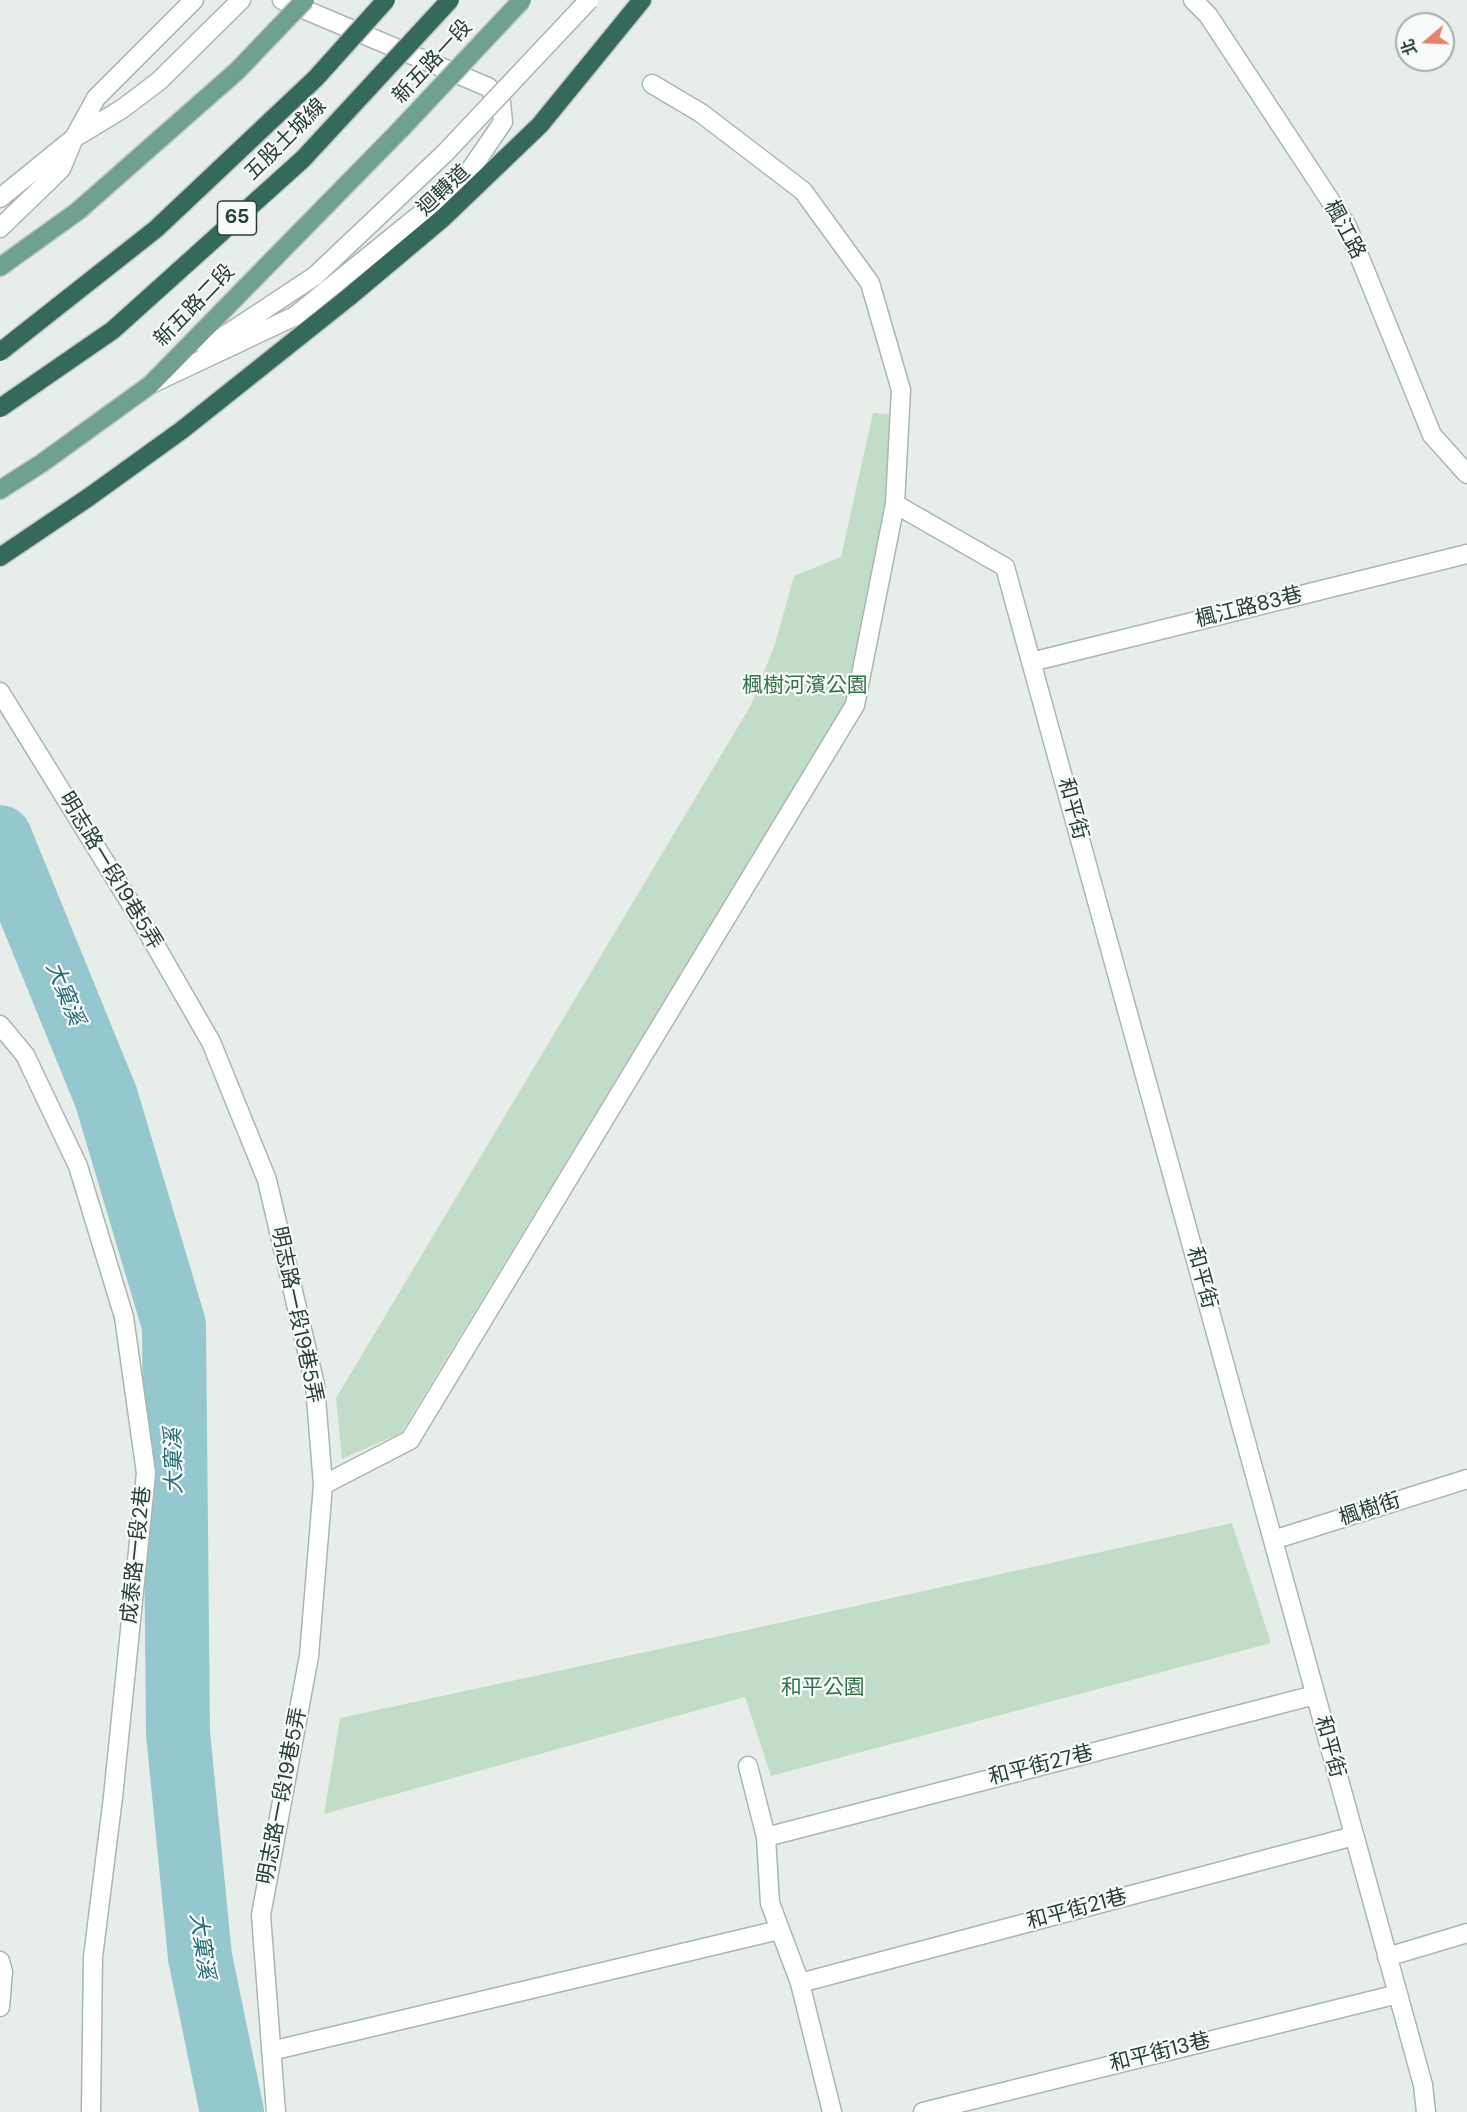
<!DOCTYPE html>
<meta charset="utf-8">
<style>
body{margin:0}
#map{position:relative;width:1467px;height:2112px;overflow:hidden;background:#e7eeea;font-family:"DM Sans","Noto Sans TC",sans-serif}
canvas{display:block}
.north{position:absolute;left:1395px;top:12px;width:60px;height:60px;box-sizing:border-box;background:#f7faf9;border:2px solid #a3afab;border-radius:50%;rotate:251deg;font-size:16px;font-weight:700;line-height:24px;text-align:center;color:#263f37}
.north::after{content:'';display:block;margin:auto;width:21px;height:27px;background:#e7836c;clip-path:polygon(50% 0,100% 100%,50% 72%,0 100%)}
</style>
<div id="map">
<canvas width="1467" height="2112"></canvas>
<div class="north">北</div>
</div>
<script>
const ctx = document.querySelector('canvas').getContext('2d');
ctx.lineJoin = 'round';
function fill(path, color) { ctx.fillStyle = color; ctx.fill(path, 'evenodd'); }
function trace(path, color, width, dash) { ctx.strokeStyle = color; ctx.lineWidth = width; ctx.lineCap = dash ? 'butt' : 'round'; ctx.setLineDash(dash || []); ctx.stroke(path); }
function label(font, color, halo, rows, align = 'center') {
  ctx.font = font + ' "DM Sans","Noto Sans TC",sans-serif'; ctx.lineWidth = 4.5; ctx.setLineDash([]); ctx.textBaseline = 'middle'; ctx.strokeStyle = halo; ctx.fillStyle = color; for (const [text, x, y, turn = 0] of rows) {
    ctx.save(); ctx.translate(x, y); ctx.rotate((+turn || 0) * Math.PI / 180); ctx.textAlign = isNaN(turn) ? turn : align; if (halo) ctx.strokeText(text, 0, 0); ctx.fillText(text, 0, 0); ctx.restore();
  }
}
fill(new Path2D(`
 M873,413L896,415L893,494L845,703L401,1433L342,1459L336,1398L751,705L775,644L794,576L841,557Z
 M1232,1523L1271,1643L771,1776L745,1697L324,1814L340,1718L724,1635Z`), '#c2ddc7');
trace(new Path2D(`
 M0,837L106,1097L174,1325L178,1733L200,1957L232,2112`), '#94c8ce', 64);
const minor = new Path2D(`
 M1193,0L1208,15L1347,226L1432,435L1467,474
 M0,198L74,138L122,109L159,81L241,0
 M0,228L61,169L74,138L96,98L194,0
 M206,348L315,276L445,153
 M151,384L295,316L464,179L503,122L501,102L488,87L282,0
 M895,504L1005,567L1423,2085L1426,2112
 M1031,662L1467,554
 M0,692L139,917L211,1042L267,1180L315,1385L323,1485L309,1656L261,1915L276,2112
 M0,1025L25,1055L78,1166L124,1317L146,1473L113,1797L93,1957L91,2112
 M323,1485L410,1440L855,705L895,504L901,390L870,283L803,191L701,113L652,84
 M1273,1540L1467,1479
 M748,1766L766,1837L770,1903L800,1983L832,2112
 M766,1837L1315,1695
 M1387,1957L1467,1933
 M0,1961L3,1972L0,2007
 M800,1983L1354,1836
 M271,2051L779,1930
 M923,2112L1398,1994`);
const major = new Path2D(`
 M0,267L78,211L237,71
 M0,490L42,463L150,385L401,129`);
const highway = new Path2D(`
 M0,557L89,497L182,430L349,297L443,218L540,125L642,0`);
trace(minor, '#a9b6b1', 21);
trace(major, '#c2c9c7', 21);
trace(highway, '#c2c9c7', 21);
trace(minor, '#fff', 18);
trace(major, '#6fa090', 18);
trace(highway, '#35695b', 18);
const minorBridge = new Path2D(`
 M445,153L589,0`);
const majorBridge = new Path2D(`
 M237,71L305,0
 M401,129L522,0`);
const highwayBridge = new Path2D(`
 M0,352L156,229L316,78L386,0
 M0,408L113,330L303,159L450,0`);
trace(minorBridge, '#a9b6b1', 21, []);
trace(majorBridge, '#c2c9c7', 21, []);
trace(highwayBridge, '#c2c9c7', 21, []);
trace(minorBridge, '#fff', 18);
trace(majorBridge, '#6fa090', 18);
trace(highwayBridge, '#35695b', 18);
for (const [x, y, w] of [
 [237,218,39]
]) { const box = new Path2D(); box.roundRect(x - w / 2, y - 17, w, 34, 4.5); ctx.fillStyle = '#f7faf9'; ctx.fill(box); trace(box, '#263f37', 1.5); }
label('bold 20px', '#263f37', null, [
 ["65",237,218]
]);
label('21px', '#263f37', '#f7faf9', [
 ["新五路一段",433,62,-47],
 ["五股土城線",286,140,-45],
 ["迴轉道",444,191,-43],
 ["楓江路",1344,230,62],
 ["新五路二段",195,306,-46],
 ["楓江路83巷",1249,608,-14],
 ["和平街",1072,809,75],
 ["明志路一段19巷5弄",110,871,59],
 ["和平街",1201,1278,75],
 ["明志路一段19巷5弄",296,1315,78],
 ["楓樹街",1370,1510,-18],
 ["成泰路一段2巷",137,1555,-84],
 ["和平街",1329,1747,75],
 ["和平街27巷",1041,1766,-14],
 ["明志路一段19巷5弄",283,1796,-79],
 ["和平街21巷",1077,1910,-15],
 ["和平街13巷",1160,2053,-14]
]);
label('21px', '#347349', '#f7faf9', [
 ["楓樹河濱公園",805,686],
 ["和平公園",823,1688]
]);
label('italic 22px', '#256e77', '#f7faf9', [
 ["大窠溪",64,994,68],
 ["大窠溪",175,1461,-91],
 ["大窠溪",201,1946,82]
]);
</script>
